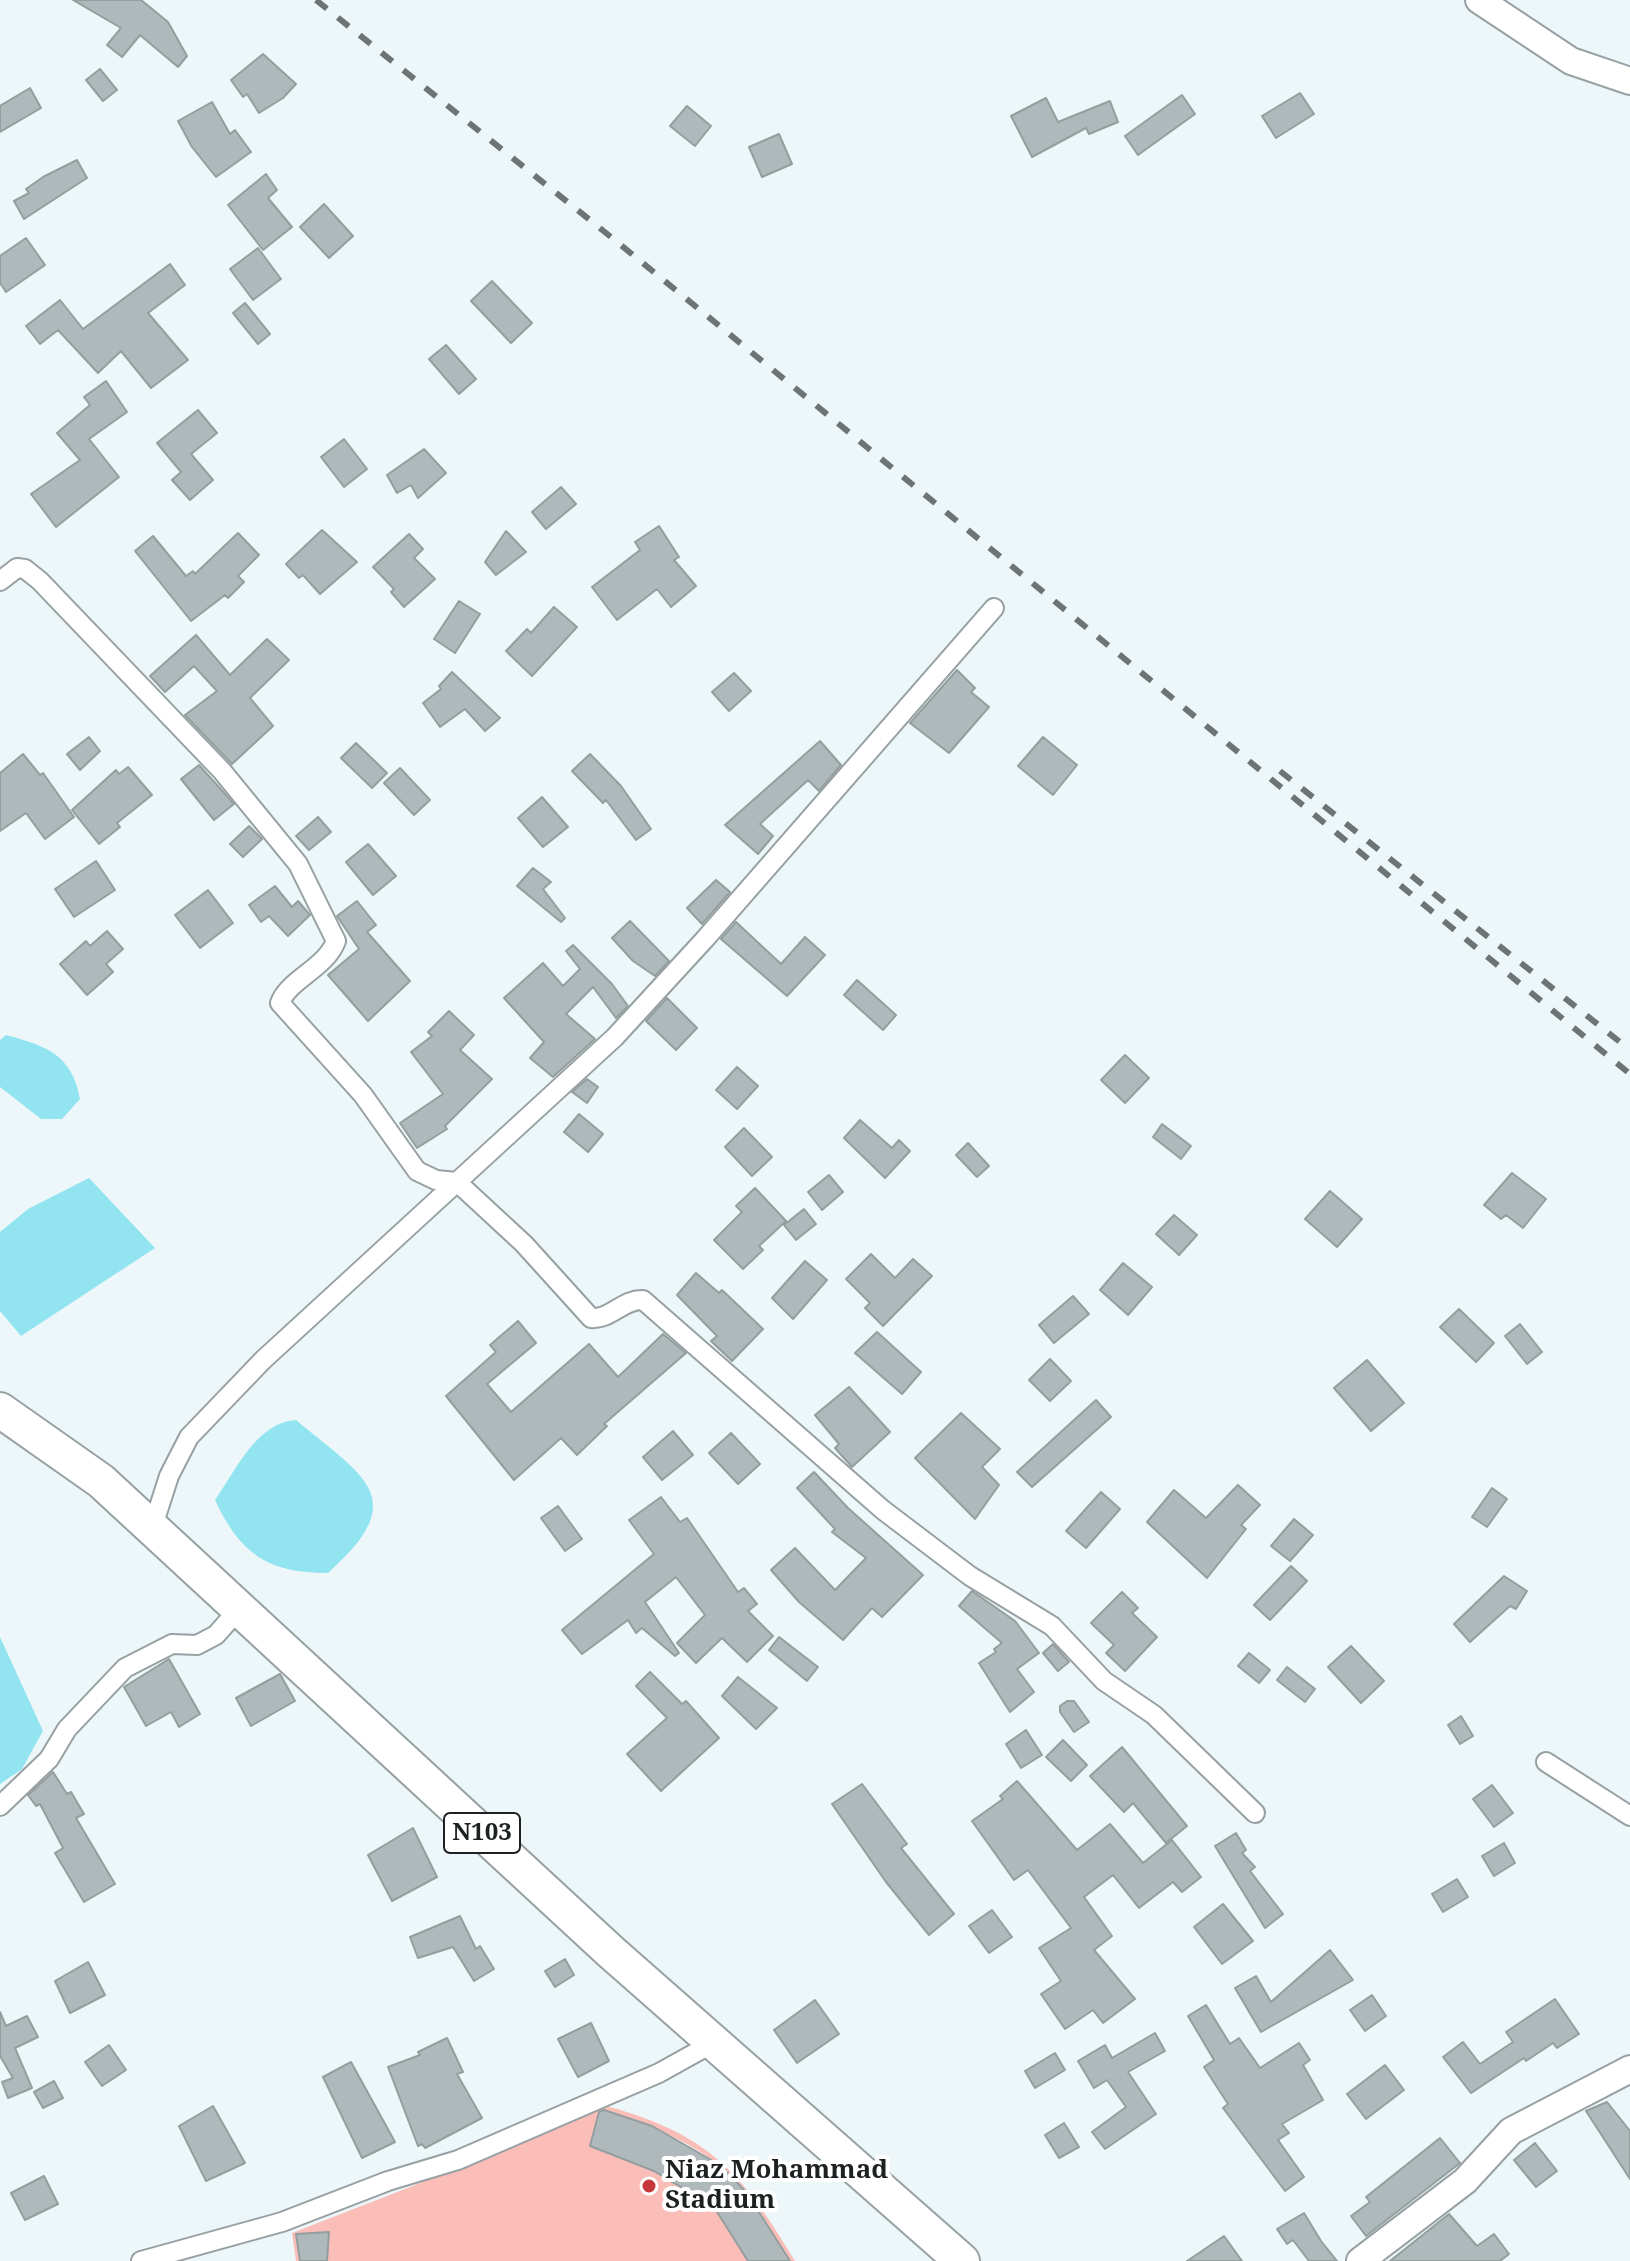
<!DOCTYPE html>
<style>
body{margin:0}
canvas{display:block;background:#edf7f9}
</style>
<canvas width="1630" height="2261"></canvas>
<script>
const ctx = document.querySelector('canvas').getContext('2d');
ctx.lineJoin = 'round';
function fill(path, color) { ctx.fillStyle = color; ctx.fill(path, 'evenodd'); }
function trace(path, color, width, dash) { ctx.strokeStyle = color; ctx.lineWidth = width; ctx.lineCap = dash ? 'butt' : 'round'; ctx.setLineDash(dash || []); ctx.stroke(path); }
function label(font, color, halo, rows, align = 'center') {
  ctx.font = font + ' "Noto Serif",serif'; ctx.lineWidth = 8; ctx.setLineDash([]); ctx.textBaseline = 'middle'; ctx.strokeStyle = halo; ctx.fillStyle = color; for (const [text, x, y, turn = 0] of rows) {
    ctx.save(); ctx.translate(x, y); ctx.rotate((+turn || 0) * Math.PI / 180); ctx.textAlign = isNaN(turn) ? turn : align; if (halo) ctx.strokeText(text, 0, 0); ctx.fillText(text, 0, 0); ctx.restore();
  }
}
fill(new Path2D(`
 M599,2104C706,2132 740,2169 795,2261H790C776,2239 763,2214 747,2193C711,2147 654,2127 600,2109L590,2146L654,2171L714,2207L748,2261H327L329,2233L297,2235L300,2261H296L292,2233L505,2150Z`), '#fabdb8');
fill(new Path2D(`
 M6,1035C46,1046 72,1054 80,1099L62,1119H41L0,1087V1040Z
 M89,1178L155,1248L21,1336L0,1311V1232L28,1209Z
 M296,1420C364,1477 413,1498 328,1573C268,1573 240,1554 215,1500C236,1470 257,1422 296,1420Z
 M0,1637L43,1731L22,1769L0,1784Z`), '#92e4f1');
const building = new Path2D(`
 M73,0H141L168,22L187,56L178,67L140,35L122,57L107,45L121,28Z
 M263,54L296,84L283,98L259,113L247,94L243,97L231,80Z
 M100,69L117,90L103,101L86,80Z
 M30,88L41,108L0,132V106Z
 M1300,93L1314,114L1276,138L1262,116Z
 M1182,95L1195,114L1138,155L1125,136Z
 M1046,98L1058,122L1110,101L1118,122L1089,134L1086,128L1032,157L1011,116Z
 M212,102L230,134L235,130L251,152L216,177L192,147L178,121Z
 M687,106L711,126L695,146L670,126Z
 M779,134L792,164L762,177L749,147Z
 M77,160L87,178L24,219L14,201L29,193L26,189L43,177Z
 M266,174L277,190L268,198L292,227L263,250L228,205Z
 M324,204L353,236L329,258L300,227Z
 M26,238L45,265L6,292L0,283V256Z
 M258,248L281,279L253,300L230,269Z
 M170,264L185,285L148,313L188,360L151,388L121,351L98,373L58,330L40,344L26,326L60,300L83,329Z
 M492,281L532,323L511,343L471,301Z
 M245,303L270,334L258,344L233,313Z
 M446,345L476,379L459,394L429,359Z
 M106,381L127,412L89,439L119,477L56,527L31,494L80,460L57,433L90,405L84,397Z
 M198,410L217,433L191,454L213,480L190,500L172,480L181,472L157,443Z
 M344,439L367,469L344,487L321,457Z
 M424,449L446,473L418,498L411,485L397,493L387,475Z
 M561,487L576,504L546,529L532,512Z
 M659,526L679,557L674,560L696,586L671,607L657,589L617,620L592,587L640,550L635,542Z
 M322,530L357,562L320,594L303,575L299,578L286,564Z
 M506,531L526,552L496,575L485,562Z
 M238,533L259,555L238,576L244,582L228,598L225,595L191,621L135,551L153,536L186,576L193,571L195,574Z
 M409,534L423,549L414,558L435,579L404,607L391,592L394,589L373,567Z
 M459,601L480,614L455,653L434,639Z
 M554,607L577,627L532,676L506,651L527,629L531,633Z
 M196,635L230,675L267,639L289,660L250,698L273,726L232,764L185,715L217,691L194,666L165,692L150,676Z
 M957,670L975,688L971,692L989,707L949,753L910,723Z
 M452,672L500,718L485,731L465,709L440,727L423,703L441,689L439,686Z
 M734,673L751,691L729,711L712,692Z
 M89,737L100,751L80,770L67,754Z
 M1043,737L1077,765L1053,795L1018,766Z
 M820,741L841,765L819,791L808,780L760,824L773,836L758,854L725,825Z
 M356,743L387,773L372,788L341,758Z
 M23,754L40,775L43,773L74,817L45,839L26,813L0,831V773Z
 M590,754L621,786L651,829L636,840L606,800L603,803L572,771Z
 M199,765L234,804L214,820L181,779Z
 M128,767L152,795L117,823L120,827L99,844L72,810L116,770L119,774Z
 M400,768L430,800L414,815L384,783Z
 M542,797L568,827L543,847L518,818Z
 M318,817L331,832L309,850L296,836Z
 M249,826L262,839L243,857L230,844Z
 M368,844L396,876L373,895L346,862Z
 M96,861L115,890L74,917L55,889Z
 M533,868L551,882L543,889L565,918L561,922L517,886Z
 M716,880L730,892L702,924L687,908Z
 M275,886L292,907L298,901L310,915L288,936L269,916L261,922L249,905Z
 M208,890L233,923L200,948L175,915Z
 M357,901L376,925L367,932L410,981L368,1021L328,975L359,949L337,916Z
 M630,921L669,961L655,976L633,961L612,938Z
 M736,922L781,964L805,937L825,955L787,996L721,939Z
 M107,931L123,949L106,964L113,972L87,995L60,964L86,941L90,946Z
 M573,945L612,984L628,1006L616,1018L593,987L566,1014L595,1039L553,1077L530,1058L544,1042L504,998L543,963L563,986L580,969L566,951Z
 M857,980L896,1015L883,1030L844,995Z
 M667,998L697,1028L676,1050L646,1021Z
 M449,1011L474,1035L460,1050L492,1079L445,1126L447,1129L417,1148L400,1123L443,1094L411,1052L432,1036L428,1032Z
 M1125,1055L1149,1078L1125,1103L1101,1080Z
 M737,1067L758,1086L737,1109L716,1090Z
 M587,1079L598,1087L587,1103L572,1092Z
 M579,1114L603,1134L588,1152L564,1132Z
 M860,1120L892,1148L899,1140L910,1151L885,1178L844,1138Z
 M1162,1124L1191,1146L1181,1159L1153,1137Z
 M744,1128L772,1157L752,1176L725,1147Z
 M968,1143L989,1166L977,1177L956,1155Z
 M1512,1173L1546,1199L1523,1228L1506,1215L1501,1219L1484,1205Z
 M829,1175L843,1192L822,1210L808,1192Z
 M755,1188L786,1221L759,1246L763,1250L743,1269L714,1240L742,1212L736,1206Z
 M1330,1191L1362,1219L1337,1247L1305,1219Z
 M804,1209L816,1224L796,1240L784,1225Z
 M1174,1215L1197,1235L1179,1255L1156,1234Z
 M871,1254L895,1278L913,1259L932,1276L883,1326L865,1308L870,1303L846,1279Z
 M805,1261L827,1280L793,1319L772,1298Z
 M1123,1263L1152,1287L1128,1315L1100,1290Z
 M696,1273L719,1293L722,1290L763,1329L732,1361L711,1341L717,1336L677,1295Z
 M1073,1296L1089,1314L1054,1343L1039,1325Z
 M1459,1309L1494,1343L1476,1362L1440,1327Z
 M518,1321L536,1343L487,1384L511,1412L589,1344L618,1377L663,1334L686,1353L604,1424L607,1426L577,1455L561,1438L514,1480L446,1396L496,1352L490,1345Z
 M1520,1324L1542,1352L1527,1364L1505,1336Z
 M877,1332L921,1372L902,1394L855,1353Z
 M1050,1359L1071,1381L1050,1401L1029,1380Z
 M1367,1360L1404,1403L1371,1431L1334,1388Z
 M849,1387L890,1432L852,1467L835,1448L839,1444L815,1415Z
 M1096,1400L1111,1417L1032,1487L1017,1472Z
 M961,1413L1000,1449L982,1467L999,1485L975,1519L915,1458Z
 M673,1431L693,1455L662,1480L643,1457Z
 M731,1433L760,1464L738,1484L709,1453Z
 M814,1472L848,1508L923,1575L882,1617L872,1608L843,1640L799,1602L771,1570L795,1548L835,1590L866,1558L832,1532L835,1529L797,1488Z
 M1238,1485L1260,1505L1241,1525L1246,1529L1207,1578L1147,1522L1174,1490L1206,1518Z
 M1492,1488L1507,1499L1487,1527L1472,1517Z
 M1101,1492L1120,1509L1086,1548L1066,1531Z
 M661,1497L680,1522L687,1518L738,1592L744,1588L757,1604L748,1611L773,1636L747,1662L722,1638L696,1663L677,1643L705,1615L676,1577L645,1602L679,1653L675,1656L642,1628L636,1633L628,1620L582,1654L562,1630L654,1554L629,1520Z
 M558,1506L582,1539L565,1551L541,1518Z
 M1294,1519L1313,1535L1290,1561L1271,1546Z
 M1291,1566L1307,1581L1270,1620L1254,1605Z
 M1504,1576L1527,1591L1516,1609L1510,1606L1470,1642L1454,1624Z
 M972,1591L1015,1621L1039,1653L1017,1669L1034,1692L1010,1712L979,1663L996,1652L994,1649L1002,1643L959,1606Z
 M1122,1592L1138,1608L1132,1613L1157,1637L1125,1671L1106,1653L1114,1645L1091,1623Z
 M779,1637L818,1667L807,1681L769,1650Z
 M1053,1644L1069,1662L1058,1671L1043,1653Z
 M1351,1646L1384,1681L1361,1703L1328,1667Z
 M1249,1653L1270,1670L1259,1683L1238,1666Z
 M169,1659L200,1714L179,1727L171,1712L146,1726L124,1687Z
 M1287,1667L1315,1689L1305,1702L1277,1680Z
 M650,1672L682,1704L686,1701L719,1738L661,1791L627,1754L667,1718L636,1686Z
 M280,1674L295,1701L251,1726L236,1698Z
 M738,1677L777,1708L756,1729L722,1696Z
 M1067,1701H1074L1089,1722L1074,1732L1060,1712V1706Z
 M1461,1716L1473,1736L1460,1744L1448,1725Z
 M1026,1730L1042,1755L1021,1768L1006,1744Z
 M1063,1740L1087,1765L1071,1781L1046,1757Z
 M1122,1747L1187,1826L1166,1843L1133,1803L1124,1812L1090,1776Z
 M53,1772L67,1794L71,1792L84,1814L76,1818L115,1884L84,1902L55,1853L63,1848L40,1804L36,1806L28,1795Z
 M1017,1781L1077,1850L1110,1824L1143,1863L1172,1840L1201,1877L1182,1892L1173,1882L1139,1908L1113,1875L1084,1897L1112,1936L1094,1950L1135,1999L1103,2023L1093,2010L1065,2029L1041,1994L1061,1981L1039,1948L1071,1928L1028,1870L1014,1880L972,1821L1003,1799L1000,1796Z
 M862,1784L907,1844L901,1848L954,1914L929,1935L886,1882L832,1804Z
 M1492,1785L1513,1813L1494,1827L1473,1799Z
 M413,1828L437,1877L392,1901L368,1855Z
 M1236,1833L1246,1850L1242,1853L1255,1867L1250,1871L1283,1914L1265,1928L1215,1846Z
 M1504,1843L1515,1863L1494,1876L1482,1856Z
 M1457,1879L1468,1897L1443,1912L1432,1894Z
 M1223,1904L1253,1941L1222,1964L1194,1927Z
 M992,1910L1012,1937L989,1953L969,1926Z
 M460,1916L476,1949L480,1946L494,1969L474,1981L453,1947L418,1958L410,1937Z
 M1330,1950L1353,1980L1261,2032L1235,1988L1256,1976L1271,2002Z
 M565,1959L574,1975L555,1987L545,1971Z
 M88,1962L105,1995L70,2013L55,1981Z
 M1372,1995L1386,2016L1365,2031L1350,2010Z
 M1555,1999L1579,2034L1557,2048L1553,2043L1526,2061L1524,2058L1471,2093L1443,2057L1463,2042L1480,2064L1513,2042L1506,2032Z
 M815,2000L839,2034L797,2063L774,2030Z
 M1206,2005L1230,2044L1239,2038L1260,2068L1299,2043L1310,2060L1303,2065L1323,2100L1282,2124L1289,2133L1278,2140L1304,2177L1285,2191L1223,2108L1228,2104L1204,2067L1214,2060L1188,2016Z
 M0,2012L6,2026L27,2016L38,2037L15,2048L32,2088L8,2098L2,2082L13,2078L0,2056Z
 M591,2023L609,2061L578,2077L558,2039Z
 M1155,2033L1165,2051L1128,2072L1156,2114L1105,2149L1092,2132L1126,2107L1107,2080L1094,2088L1078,2061L1105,2045L1112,2058Z
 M447,2038L463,2072L457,2074L482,2118L425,2148L422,2144L418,2146L388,2067L420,2055L418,2052Z
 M109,2045L126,2070L102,2086L85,2062Z
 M1055,2053L1065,2070L1035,2088L1025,2071Z
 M351,2062L395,2142L362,2158L323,2077Z
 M1385,2065L1404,2090L1366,2119L1347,2094Z
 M54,2081L63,2098L43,2108L34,2092Z
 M1607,2102L1630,2131V2179L1586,2111Z
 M213,2106L245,2163L206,2181L179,2126Z
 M604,2110L652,2126L720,2165L747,2193L790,2261H748L714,2207L654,2171L590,2146L599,2112Z
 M1064,2123L1079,2147L1059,2158L1045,2135Z
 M1440,2138L1460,2163L1366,2236L1351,2216L1370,2202L1366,2197Z
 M1535,2143L1557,2171L1536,2187L1514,2160Z
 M44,2176L58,2204L25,2220L11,2193Z
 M1304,2213L1321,2241L1337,2261H1309L1293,2240L1287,2244L1277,2229Z
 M1449,2214L1477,2246L1494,2234L1509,2254L1500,2261H1390Z
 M329,2232L327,2261H300L296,2234Z
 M1224,2236L1242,2261H1187Z`);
fill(building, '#afb9bb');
trace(building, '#949e9f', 2);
const street = new Path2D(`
 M0,581L17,568L25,569L40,581L222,771L298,864L336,941C326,968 288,980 280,1003L363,1095L417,1171L436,1180L457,1182L524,1244L591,1318C610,1320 623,1299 643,1300L883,1510L970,1576L1052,1626L1104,1681L1154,1715L1255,1813
 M152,1529L169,1476L189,1437L263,1360L615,1037L705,939L994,608
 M1546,1762L1630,1816
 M0,1806L49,1759L67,1729L125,1668L172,1644L197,1645L216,1635L239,1609
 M141,2261L282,2222L388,2181L458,2160L659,2073L713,2043`);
const secondary = new Path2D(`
 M1479,0L1571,61L1630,81
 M1360,2261L1465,2181L1511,2131L1630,2069`);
const highway = new Path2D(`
 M0,1410L101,1481L611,1952L962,2261`);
trace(street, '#97a0a2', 22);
trace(secondary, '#97a0a2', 30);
trace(highway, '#97a0a2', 38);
trace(street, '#fff', 18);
trace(secondary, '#fff', 26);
trace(highway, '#fff', 34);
trace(new Path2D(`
 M316,0L616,241L1630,1074
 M1280,771L1630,1050`), '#6e7475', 6, [14, 14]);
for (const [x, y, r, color] of [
 [649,2186,8,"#c6373b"]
]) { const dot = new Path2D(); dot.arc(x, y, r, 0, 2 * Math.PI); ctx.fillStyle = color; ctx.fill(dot); trace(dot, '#fff', 3); }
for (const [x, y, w] of [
 [482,1833,76]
]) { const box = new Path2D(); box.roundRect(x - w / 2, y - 20, w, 40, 6); ctx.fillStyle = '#fff'; ctx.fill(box); trace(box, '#1d2121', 2); }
label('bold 24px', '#1d2121', null, [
 ["N103",482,1833]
]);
label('bold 26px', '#1d2121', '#fff', [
 ["Niaz Mohammad",665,2171],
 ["Stadium",665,2201]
], 'left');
</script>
